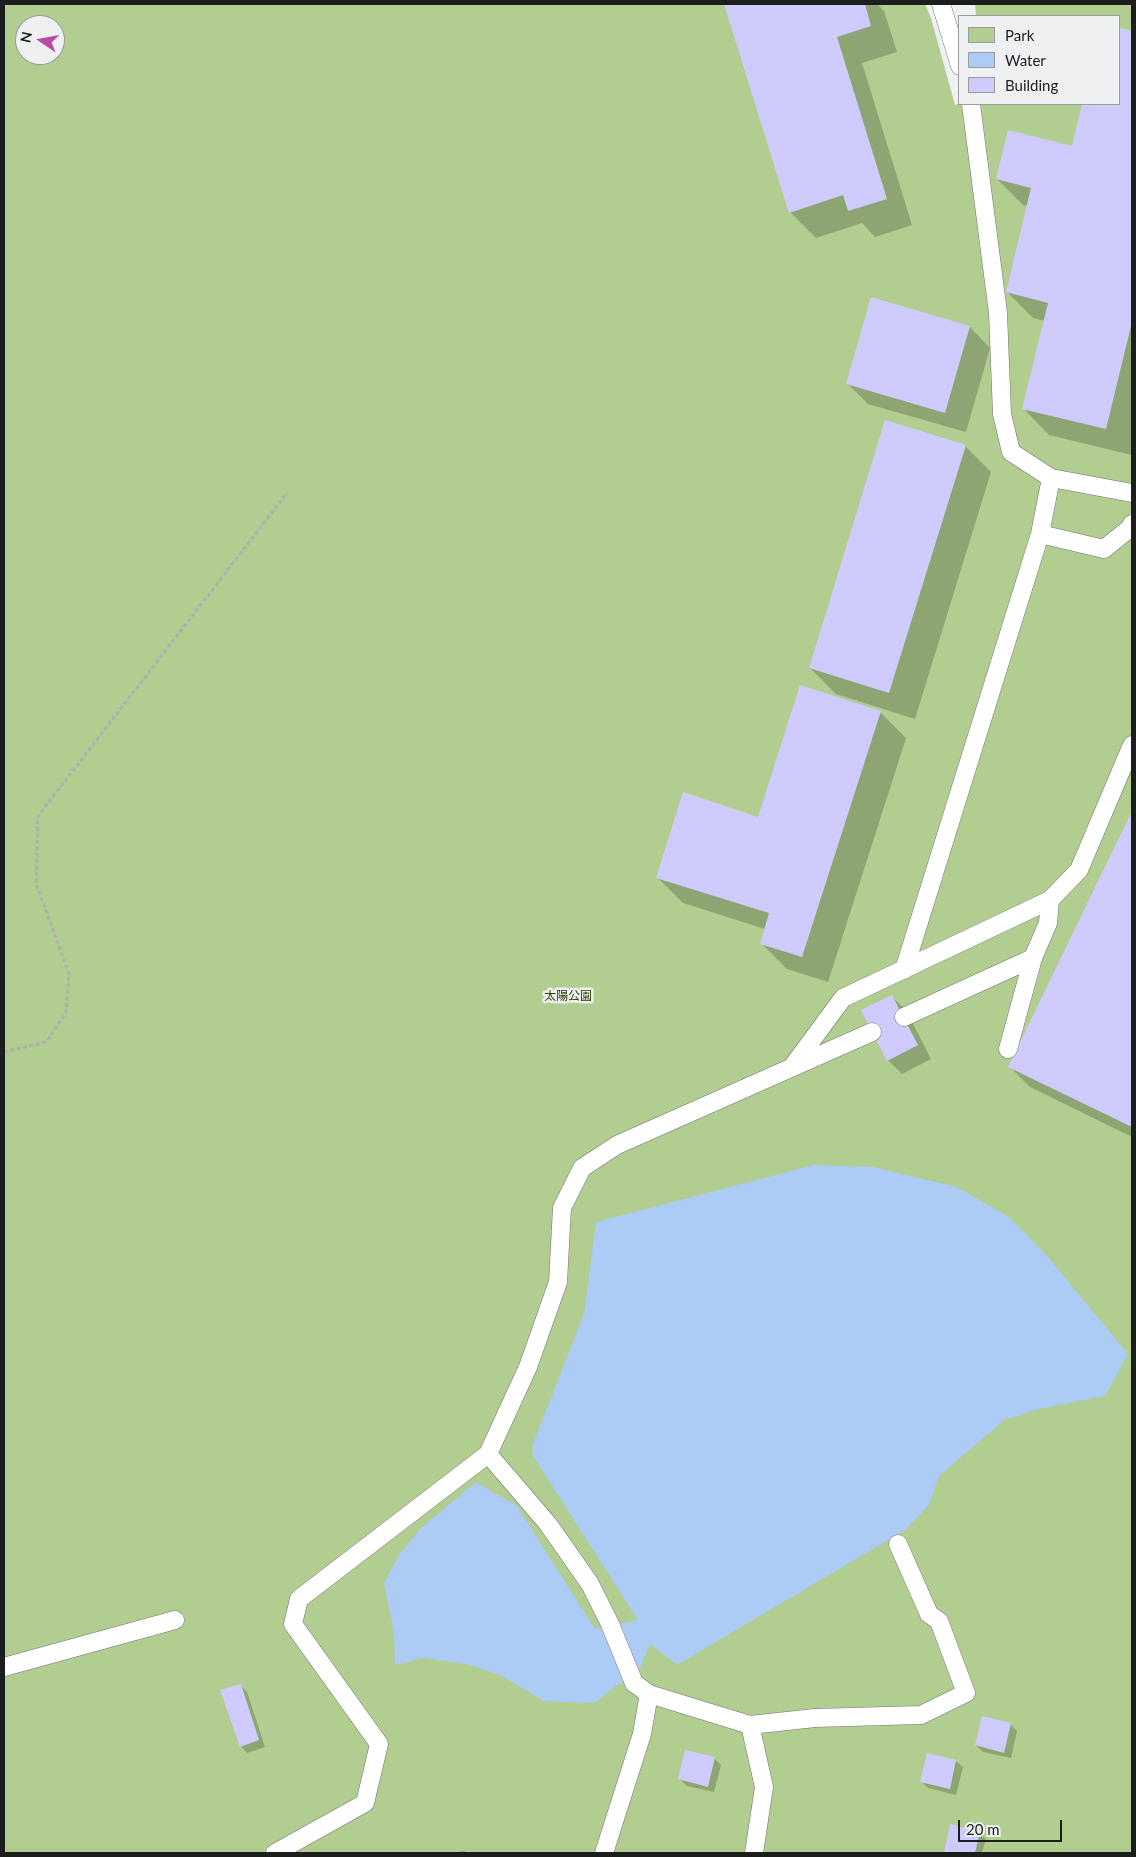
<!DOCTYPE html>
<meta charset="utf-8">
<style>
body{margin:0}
#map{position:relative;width:1136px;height:1857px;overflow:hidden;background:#eff0f1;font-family:Lato,sans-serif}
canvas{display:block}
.frame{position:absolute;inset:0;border:5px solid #1c1d1d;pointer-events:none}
.legend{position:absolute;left:958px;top:15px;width:162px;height:90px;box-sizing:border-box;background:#eff0f1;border:1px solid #9b9c9c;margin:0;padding:6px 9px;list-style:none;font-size:15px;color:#1c1d1d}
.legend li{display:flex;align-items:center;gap:10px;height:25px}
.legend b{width:25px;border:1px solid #9b9c9c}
.north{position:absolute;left:15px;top:15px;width:50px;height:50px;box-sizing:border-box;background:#eff0f1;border:1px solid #9b9c9c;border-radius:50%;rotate:282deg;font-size:14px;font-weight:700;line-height:20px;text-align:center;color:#1c1d1d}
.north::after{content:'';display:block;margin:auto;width:18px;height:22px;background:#bc4aa5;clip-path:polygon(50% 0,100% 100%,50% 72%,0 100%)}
.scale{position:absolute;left:958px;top:1820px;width:104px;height:22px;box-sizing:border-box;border:2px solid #1c1d1d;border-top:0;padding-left:6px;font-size:15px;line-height:18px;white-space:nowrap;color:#1c1d1d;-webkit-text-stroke:4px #eff0f1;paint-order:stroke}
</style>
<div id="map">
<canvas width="1136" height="1857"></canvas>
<div class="frame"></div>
<ul class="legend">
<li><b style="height:14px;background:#b1cd90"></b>Park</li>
<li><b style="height:14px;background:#accbf5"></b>Water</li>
<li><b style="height:14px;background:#cfccfd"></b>Building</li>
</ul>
<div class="north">N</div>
<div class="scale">20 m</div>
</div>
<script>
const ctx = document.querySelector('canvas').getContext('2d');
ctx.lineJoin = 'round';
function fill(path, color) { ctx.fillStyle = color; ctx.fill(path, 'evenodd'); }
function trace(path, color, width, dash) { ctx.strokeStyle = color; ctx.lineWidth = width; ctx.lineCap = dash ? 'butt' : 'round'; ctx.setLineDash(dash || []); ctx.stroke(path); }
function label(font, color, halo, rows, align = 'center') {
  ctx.font = font + ' Lato,"Noto Sans JP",sans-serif'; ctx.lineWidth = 5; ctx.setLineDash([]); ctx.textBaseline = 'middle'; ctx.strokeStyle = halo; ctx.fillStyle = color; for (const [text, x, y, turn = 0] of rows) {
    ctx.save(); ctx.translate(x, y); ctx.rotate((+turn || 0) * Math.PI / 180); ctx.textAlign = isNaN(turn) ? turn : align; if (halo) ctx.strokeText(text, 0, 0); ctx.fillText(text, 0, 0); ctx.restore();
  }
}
fill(new Path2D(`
 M4,4H925L931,18L955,105L960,103L1120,104V16H976L975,4H1132V1853H4ZM25,25H55V55H25Z`), '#b1cd90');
fill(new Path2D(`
 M814,1165L873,1167L957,1187L1009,1217L1048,1257L1128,1354L1105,1396L1039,1409L1004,1420L939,1476L929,1505L905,1530L677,1665L650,1644L640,1668L594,1703L544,1701L500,1675L467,1664L424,1658L395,1665L394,1632L384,1583L399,1555L421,1528L476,1482L517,1506L595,1629L638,1620L533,1456L532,1446L584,1314L596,1222Z`), '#accbf5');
fill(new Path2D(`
 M725,4H877L884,11L897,52L862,63L912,225L875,237L862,223L816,238L790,212Z
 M1120,30L1132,33V455L1049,435L1023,408L1045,321L1033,318L1007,292L1028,206L1023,205L997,179L1073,147L1083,104H1120Z
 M970,327L990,348L966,432L868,404L848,384Z
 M965,446L991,472L915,719L836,694L810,668Z
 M880,712L906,738L828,982L787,969L761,943L765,929L683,903L657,877L759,818Z
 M1132,813V1137L1030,1087L1010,1067Z
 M892,997L906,1010L931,1059L902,1074L888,1060Z
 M240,1685L247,1692L265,1747L247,1753L241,1746Z
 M1010,1724L1017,1731L1011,1758L983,1752L976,1745Z
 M714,1758L721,1765L714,1792L687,1786L680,1779Z
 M956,1761L963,1767L956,1795L928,1788L922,1782Z
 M951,1826L979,1833L986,1839L982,1853H945Z
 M464,1851L467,1853H453Z`), '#0003');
fill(new Path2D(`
 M724,4H865L871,26L837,37L887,199L848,211L843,195L789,213Z
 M1120,28L1132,31V322L1106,429L1022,409L1048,303L1006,292L1031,188L996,179L1008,130L1072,146L1082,104H1120Z
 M871,297L970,326L945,413L846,384Z
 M885,420L966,445L889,693L809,668Z
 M800,685L881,711L802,957L760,944L769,913L656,878L683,792L758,817Z
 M1132,811V1127L1008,1067Z
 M892,995L918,1045L887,1061L861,1010Z
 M241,1684L259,1740L240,1747L220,1690Z
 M982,1716L1011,1723L1004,1753L975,1745Z
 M685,1750L715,1757L708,1787L678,1779Z
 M927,1753L956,1760L950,1789L920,1782Z
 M950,1824L980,1832L975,1853H944Z`), '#cfccfd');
const lane = new Path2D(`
 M941,4L960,66
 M1051,478L1132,493
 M1040,534L1104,549L1130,528L1132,524
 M904,970L1040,534L1051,478L1011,452L1002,414L998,313L971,104
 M904,1017L1033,958
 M1008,1049L1033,958L1048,923L1050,900
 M792,1067L843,998L1050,900L1079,870L1132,745
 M488,1454L548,1524L590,1584L610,1624L634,1683L649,1694L750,1725L764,1787L754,1853
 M4,1667L175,1620
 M750,1725L815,1718L921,1715L966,1693L939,1621L929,1614L898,1544
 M275,1853L365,1803L379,1744L293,1624L299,1599L488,1454L528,1367L558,1282L562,1208L582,1168L617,1145L872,1032
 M604,1853L642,1734L649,1694`);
trace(lane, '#737374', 19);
trace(new Path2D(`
 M4,1052L46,1042L66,1013L69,974L36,883L38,816L287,493`), '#afb0b1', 3, [4, 2.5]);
trace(lane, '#fff', 18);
label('12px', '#293e02', '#eff0f1', [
 ["太陽公園",568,996]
]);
</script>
